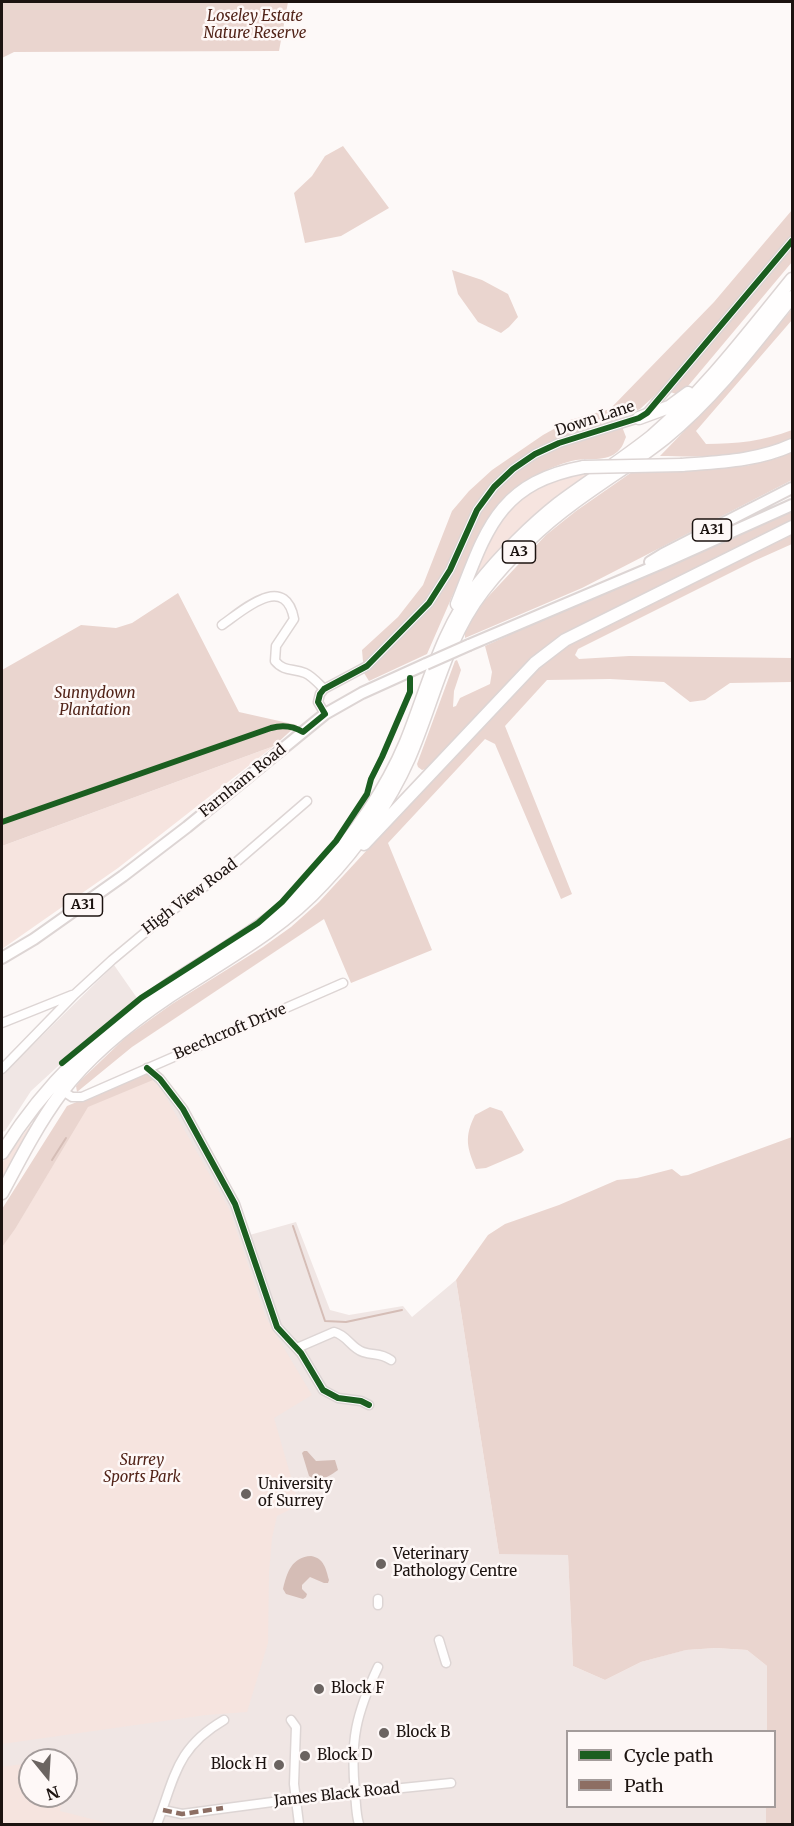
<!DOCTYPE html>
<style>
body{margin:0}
#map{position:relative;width:794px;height:1826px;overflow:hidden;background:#fdf9f8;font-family:Merriweather,serif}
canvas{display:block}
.frame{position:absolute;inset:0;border:3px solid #1c1310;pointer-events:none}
.legend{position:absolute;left:566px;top:1730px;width:210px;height:78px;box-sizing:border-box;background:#fef8f7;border:2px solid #a49c9b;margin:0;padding:8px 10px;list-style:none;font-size:18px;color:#1c1310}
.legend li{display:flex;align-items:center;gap:12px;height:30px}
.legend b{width:30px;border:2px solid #a49c9b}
.north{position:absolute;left:18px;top:1748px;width:60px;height:60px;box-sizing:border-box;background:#fef8f7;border:2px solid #a49c9b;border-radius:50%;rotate:162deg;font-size:16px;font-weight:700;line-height:24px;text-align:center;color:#1c1310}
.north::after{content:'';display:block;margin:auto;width:21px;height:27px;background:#6b6461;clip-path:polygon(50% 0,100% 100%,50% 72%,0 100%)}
</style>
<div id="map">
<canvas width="794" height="1826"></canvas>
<div class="frame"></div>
<ul class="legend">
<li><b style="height:8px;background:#1b5e20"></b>Cycle path</li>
<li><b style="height:8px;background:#8d6e63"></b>Path</li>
</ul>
<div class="north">N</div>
</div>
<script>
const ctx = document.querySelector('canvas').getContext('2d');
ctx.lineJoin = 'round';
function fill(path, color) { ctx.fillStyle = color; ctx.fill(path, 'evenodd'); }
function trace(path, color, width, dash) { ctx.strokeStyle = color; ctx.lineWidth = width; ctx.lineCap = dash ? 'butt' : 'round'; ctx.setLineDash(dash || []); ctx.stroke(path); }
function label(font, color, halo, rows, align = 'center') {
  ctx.font = font + ' Merriweather,serif'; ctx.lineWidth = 5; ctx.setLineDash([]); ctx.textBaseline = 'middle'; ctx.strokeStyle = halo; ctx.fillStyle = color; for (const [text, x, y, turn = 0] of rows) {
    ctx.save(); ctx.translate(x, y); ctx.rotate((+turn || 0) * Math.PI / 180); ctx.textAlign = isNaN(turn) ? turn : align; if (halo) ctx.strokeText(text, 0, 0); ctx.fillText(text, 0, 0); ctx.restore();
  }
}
fill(new Path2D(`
 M114,965L137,998L92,1035L31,1091L5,1131L2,1132V1075Z
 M163,1075L236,1207L246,1236L296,1222L330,1310L349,1315L403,1306L412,1317L456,1280L499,1554H568L573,1666L605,1680L641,1662L685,1650L716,1648L747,1650L767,1666V1731L568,1732V1806L766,1807V1824H2V1225L70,1112ZM30,1760H66V1796H30Z`), '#f0e6e4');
fill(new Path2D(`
 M592,473L468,588C493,522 515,480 592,473Z
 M274,746L118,868L2,949V846Z
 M152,1079L163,1092L229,1209L266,1318L312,1395L274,1418L299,1505L277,1516L272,1538L269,1572L268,1643L247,1712L206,1715L2,1744V1225L70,1112Z
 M31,1124L33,1126L2,1183V1163Z
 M30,1763V1796H63L60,1811L111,1824H2V1767Z`), '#f6e4df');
fill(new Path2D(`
 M2,2H288L279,51L14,52L2,58Z
 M343,146L389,208L341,236L305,243L294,193L312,176L325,156Z
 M792,210V262L688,386L676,394L662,389L640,409L619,419L626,437C624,441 623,446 620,449C610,462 590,458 576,460C570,461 564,463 559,465C523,478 502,497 482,528L427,654L369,681L364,673L362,650L398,617L423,585L452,511L469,491L492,470L543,435L570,420L610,409L714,302Z
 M452,270L482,280L508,294L518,317L509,327L501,333L478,322L458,294Z
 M792,309V320L696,431L706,444C736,444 764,441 792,430V438C747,458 709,457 660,456L720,394Z
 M792,452V480L582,588L465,638V629L485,600L546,535L576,511L632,472L746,466L778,458Z
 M792,507V520L546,647L524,666L426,769L422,770L418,767L417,764L455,661L457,660L461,670L454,691L453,707L456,706L460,698L490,684L492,672L485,646Z
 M792,529V544L754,561L578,649L575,655L579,659L629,656L792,658V682L730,683L705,700L690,702L664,682L610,679L547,680L505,726L572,894L561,899L495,744L485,739L388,843L432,950L351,983L324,919L132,1047L77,1092L76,1086L81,1080L126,1037L172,1004L263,947L291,927L319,902L511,694L559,647Z
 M178,593L239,712L297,725L274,746L2,846V670L81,625L116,628L132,623Z
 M146,1073L153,1080L88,1107L15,1229L2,1247V1209L67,1106Z
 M490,1107L502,1111L524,1150L521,1153L486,1168L476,1169C467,1148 464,1137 475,1115Z
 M792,1137V1824H766V1807L774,1806V1732L767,1731V1666L747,1650L716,1648L686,1650L641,1662L605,1680L573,1666L568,1555L499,1554L456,1280L488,1235L505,1224L559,1205L617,1180L637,1178L672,1169L681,1176L688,1175Z`), '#ead5cf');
fill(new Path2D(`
 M304,1451H307L316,1461L335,1460L338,1470C328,1477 320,1483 309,1476L302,1453Z
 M311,1556C324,1558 326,1569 329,1580L328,1583H324L310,1577L302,1585V1589L307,1594L306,1597L303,1599L286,1594L283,1589C287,1572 292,1557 311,1556Z`), '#d5bdb6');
trace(new Path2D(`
 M52,1160L66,1138
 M293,1226L325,1321L346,1322L402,1310`), '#d5bdb6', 2);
const minor = new Path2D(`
 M222,625C241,612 285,571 294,619L276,646L275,661C284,672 293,668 305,673C312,676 319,684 324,689
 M325,714L318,702L320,694L324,689L367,666L429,603L450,570L477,510L494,487L513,469L535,454L559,443L639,418L647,413L792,241
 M2,1023L72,995
 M147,1068L160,1079L183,1109L235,1204L277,1327L301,1353L323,1390L338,1398L361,1401L369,1405
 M2,1069L75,994L112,960L166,915L227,870L307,801
 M58,1088L72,1097H82L343,983
 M297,1348L334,1332C347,1335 351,1348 363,1352C375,1356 379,1352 391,1360
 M378,1599V1605
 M439,1640L446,1663
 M291,1720L296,1727L294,1784L299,1824
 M163,1810L182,1814L295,1799L451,1783
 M157,1824C175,1777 176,1748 224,1720
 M359,1824C356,1815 356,1803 355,1792C350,1740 356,1714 378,1667`);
const major = new Path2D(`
 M650,562L663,554L792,488
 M469,645L667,561L792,505
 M2,958L34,939L123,876L187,827L325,714L362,693L426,664`);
const highway = new Path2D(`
 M639,418L669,407L688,393
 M682,465C720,462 757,461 792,445
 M457,604C486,531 497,483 584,467
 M364,844L535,663L565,640L792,527
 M2,1153C44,1084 103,1029 170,984C221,950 275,922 316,877C352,838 385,792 406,742C428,688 441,630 478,584C500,556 531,525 559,503C590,480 622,460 652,436C705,390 748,333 792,279
 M2,1193C20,1159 38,1124 61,1093C90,1054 130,1023 170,996C223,961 280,931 323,884C358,847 388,805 409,758C433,703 445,640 483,591C509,558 542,526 575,502C605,480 636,461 665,438C714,398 753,346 792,297`);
trace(minor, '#ddd5d4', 11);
trace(major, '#ddd5d4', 14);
trace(highway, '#ddd5d4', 15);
trace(minor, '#fffefe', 8);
trace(major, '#fffefe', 10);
trace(highway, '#fffefe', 12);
const majorBridge = new Path2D(`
 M426,664L469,645`);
const highwayBridge = new Path2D(`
 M584,467L682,465`);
trace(majorBridge, '#ddd5d4', 14, []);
trace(highwayBridge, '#ddd5d4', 15, []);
trace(majorBridge, '#fffefe', 10);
trace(highwayBridge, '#fffefe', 12);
trace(new Path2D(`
 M163,1810L182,1814L223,1808`), '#8d6e63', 4.5, [9, 4.5]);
trace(new Path2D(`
 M2,822L271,728C282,725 293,726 303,732L325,714L318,702L320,694L324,689L367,666L429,603L450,570L477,510L494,487L513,469L535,454L559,443L639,418L647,413L792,241
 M62,1063L141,998L258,923L282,902L336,841L367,794L371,779L382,757L410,692V678
 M147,1068L160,1079L183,1109L235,1204L277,1327L301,1353L323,1390L338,1398L361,1401L369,1405`), '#1b5e20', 6);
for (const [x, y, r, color] of [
 [246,1494,6,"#6b6461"],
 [381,1564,6,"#6b6461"],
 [319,1689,6,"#6b6461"],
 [384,1733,6,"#6b6461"],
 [305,1756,6,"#6b6461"],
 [279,1765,6,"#6b6461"]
]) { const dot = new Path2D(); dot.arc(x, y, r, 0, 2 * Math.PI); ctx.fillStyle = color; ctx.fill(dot); trace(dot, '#fef8f7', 2); }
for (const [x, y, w] of [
 [712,530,39],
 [519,552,33],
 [83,905,39]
]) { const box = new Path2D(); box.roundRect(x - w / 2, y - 11, w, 22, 4.5); ctx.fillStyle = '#fef8f7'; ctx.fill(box); trace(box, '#1c1310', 1.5); }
label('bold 14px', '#1c1310', null, [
 ["A31",712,530],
 ["A3",519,552],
 ["A31",83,905]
]);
label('italic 15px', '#522419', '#fef8f7', [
 ["Loseley Estate",255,17],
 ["Nature Reserve",255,34],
 ["Sunnydown",95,694],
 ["Plantation",95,711],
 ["Surrey",142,1461],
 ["Sports Park",142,1478]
]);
label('15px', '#1c1310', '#fef8f7', [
 ["Down Lane",595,419,-18],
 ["Farnham Road",243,781,-39],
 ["High View Road",190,897,-37],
 ["Beechcroft Drive",230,1032,-23],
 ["James Black Road",337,1795,-6]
]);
label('15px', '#1c1310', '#fef8f7', [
 ["University",258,1485],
 ["of Surrey",258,1502],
 ["Veterinary",393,1555],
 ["Pathology Centre",393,1572],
 ["Block F",331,1689],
 ["Block B",396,1733],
 ["Block D",317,1756],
 ["Block H",267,1765,"right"]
], 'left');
</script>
